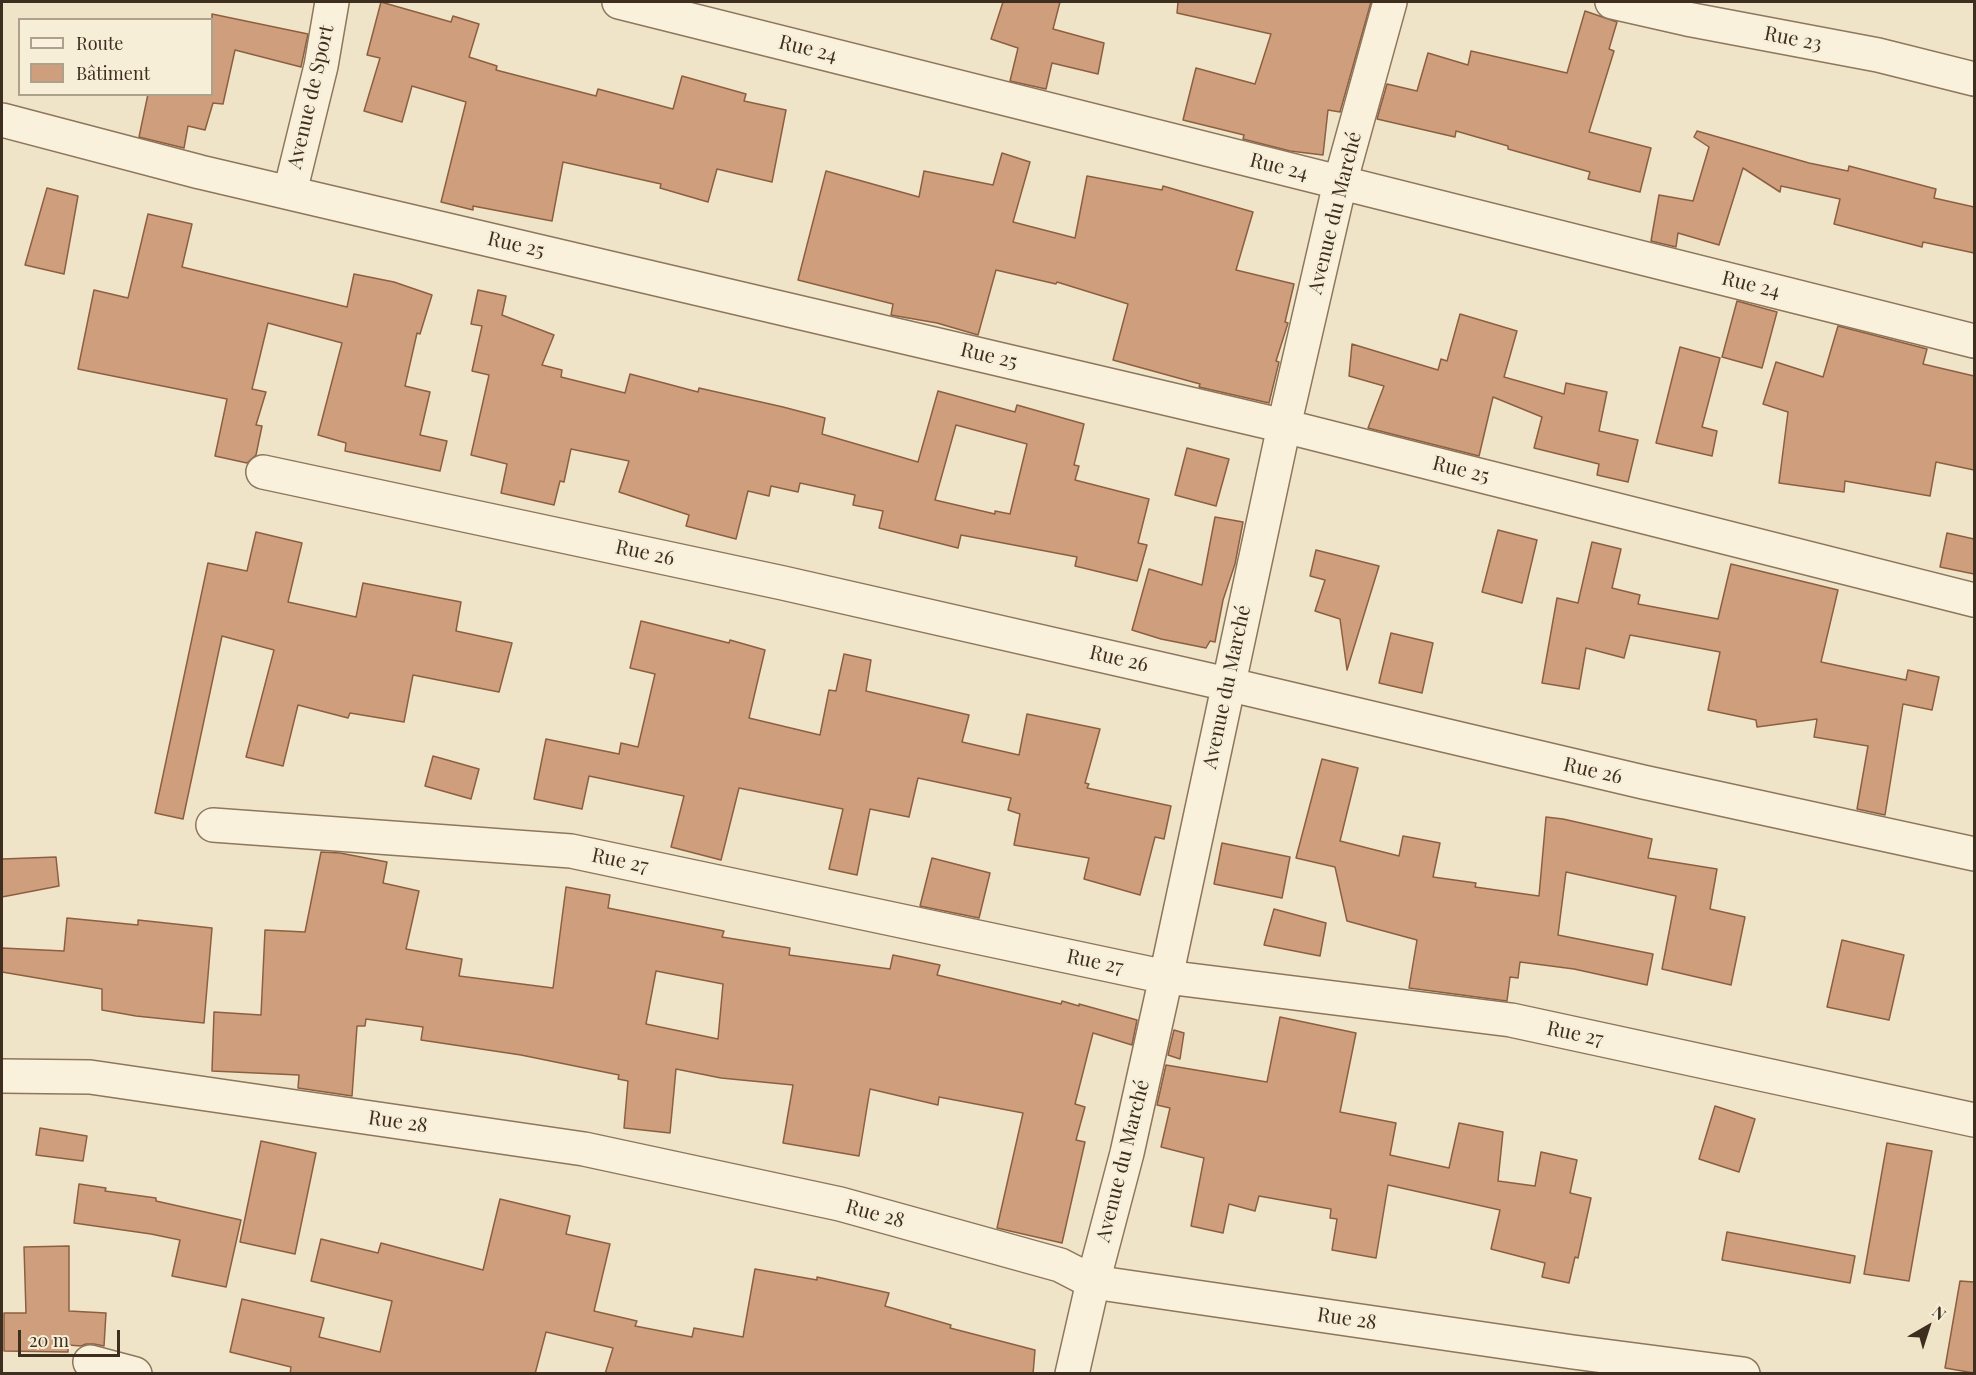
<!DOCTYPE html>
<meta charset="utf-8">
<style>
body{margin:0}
#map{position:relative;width:1976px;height:1375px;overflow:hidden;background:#f0e4c8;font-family:"Playfair Display",serif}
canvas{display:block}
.frame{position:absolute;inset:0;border:3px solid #3d2e20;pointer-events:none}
.legend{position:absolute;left:18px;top:18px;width:195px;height:78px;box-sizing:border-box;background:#f7eed8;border:2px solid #ada18e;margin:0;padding:8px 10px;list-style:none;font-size:18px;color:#3d2e20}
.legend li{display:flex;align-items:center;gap:12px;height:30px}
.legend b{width:30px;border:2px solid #ada18e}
.north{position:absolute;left:1898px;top:1297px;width:60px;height:60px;-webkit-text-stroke:4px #f7eed8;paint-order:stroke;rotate:39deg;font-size:16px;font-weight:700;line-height:24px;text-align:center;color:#3d2e20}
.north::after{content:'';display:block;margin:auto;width:21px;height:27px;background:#3d2e20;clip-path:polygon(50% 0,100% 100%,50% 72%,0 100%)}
.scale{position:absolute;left:18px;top:1330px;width:102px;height:27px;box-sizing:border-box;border:3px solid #3d2e20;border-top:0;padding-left:8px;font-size:18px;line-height:21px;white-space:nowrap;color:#3d2e20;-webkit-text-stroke:4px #f7eed8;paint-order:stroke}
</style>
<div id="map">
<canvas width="1976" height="1375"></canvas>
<div class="frame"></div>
<ul class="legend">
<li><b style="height:8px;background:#faf1dc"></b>Route</li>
<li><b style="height:16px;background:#cf9f7d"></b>Bâtiment</li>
</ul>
<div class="north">N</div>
<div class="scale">20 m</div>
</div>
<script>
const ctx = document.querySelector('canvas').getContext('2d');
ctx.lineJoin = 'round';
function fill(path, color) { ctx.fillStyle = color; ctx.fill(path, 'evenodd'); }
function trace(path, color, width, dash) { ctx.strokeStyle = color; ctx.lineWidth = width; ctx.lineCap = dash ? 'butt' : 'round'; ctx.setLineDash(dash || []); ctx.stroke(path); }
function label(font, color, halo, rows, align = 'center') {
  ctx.font = font + ' "Playfair Display",serif'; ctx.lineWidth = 4.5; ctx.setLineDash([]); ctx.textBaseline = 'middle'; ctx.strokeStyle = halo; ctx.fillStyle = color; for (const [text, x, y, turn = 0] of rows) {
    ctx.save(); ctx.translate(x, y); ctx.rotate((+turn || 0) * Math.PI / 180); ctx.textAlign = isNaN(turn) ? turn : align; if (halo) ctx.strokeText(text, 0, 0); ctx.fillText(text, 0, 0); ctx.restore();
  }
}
const building = new Path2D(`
 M381,2L451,22L453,16L479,24L469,57L497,66L496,70L596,96L598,89L673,109L682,76L746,94L744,101L786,110L772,182L717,169L708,202L660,188L661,184L563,162L552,221L473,206V210L441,202L466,102L412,86L402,122L364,111L380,58L367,55Z
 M1003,2H1060L1053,29L1104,43L1098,74L1052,63L1046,89L1010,81L1018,48L991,39Z
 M1178,2H1371L1340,112L1328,110L1323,155L1290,151L1243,139L1244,135L1183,120L1196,68L1255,84L1271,34L1177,13Z
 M1585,11L1617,22L1609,49L1614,51L1589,132L1651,148L1640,192L1588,179L1590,172L1508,149V146L1456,131L1455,137L1377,119L1387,84L1417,91L1428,53L1468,65L1471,51L1567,73Z
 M212,14L308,34L301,67L235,50L223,104L213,103L205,130L188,126L184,148L139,137L148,94H212Z
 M1697,131L1809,163L1848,171L1849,166L1936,189L1934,198L1974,207V253L1923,242L1922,247L1834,224L1840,199L1781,186L1780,192L1743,168L1719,245L1678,233L1676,247L1651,241L1659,195L1693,201L1709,147L1694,137Z
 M1002,153L1030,162L1013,222L1075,238L1087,176L1162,190L1163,186L1253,212L1236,270L1294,284L1285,322L1288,323L1276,361L1279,362L1269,403L1199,387L1200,384L1113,360L1128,304L1057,282L1056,284L996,270L978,335L937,323L891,315L893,304L798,280L826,171L919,197L924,171L993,185Z
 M47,188L78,196L64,274L25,265Z
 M148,214L192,224L182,267L347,307L354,274L394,282L432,295L420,334L417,333L405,386L430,392L420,435L447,441L440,471L345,451L346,443L318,435L342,343L268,323L252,389L266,392L256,425L262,426L256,455L247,463L215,456L227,399L78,369L94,290L128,298Z
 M478,290L506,296L502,315L554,335L542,365L562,370L561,377L625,393L630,374L698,392L699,388L783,407L825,418L822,434L918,462L938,391L1015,412L1017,405L1084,424L1074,465L1079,466L1075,480L1149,499L1138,543L1147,545L1137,581L1075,566L1077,557L961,535L958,548L879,528L883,511L853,505L855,495L800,483L798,492L771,486L769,496L748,491L736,539L686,526L689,515L619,492L629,461L571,449L564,482L560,481L554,505L501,493L507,464L471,455L489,375L472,371L482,326L471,324ZM956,425L1027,444L1010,514L995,511V514L935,500Z
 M1737,301L1777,312L1762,368L1722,357Z
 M1460,314L1517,331L1504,377L1564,394L1566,383L1607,392L1599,431L1638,440L1628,482L1597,475L1599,464L1534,448L1542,417L1493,397L1479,456L1368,428L1384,386L1349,376L1352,344L1438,370L1441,359L1447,361Z
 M1838,326L1927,349L1923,364L1974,376V470L1936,462L1930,496L1845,481L1844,492L1779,483L1788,412L1763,404L1776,362L1823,377Z
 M1680,347L1720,358L1702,427L1717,431L1712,456L1656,443Z
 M1187,448L1229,459L1216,506L1175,495Z
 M1215,517L1243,522L1235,564L1223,600L1215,642L1210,641L1206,648L1161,639L1132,630L1149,569L1202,585Z
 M1498,530L1537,540L1522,603L1482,592Z
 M256,532L302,543L288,602L356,617L363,583L461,602L456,631L512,643L499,692L413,675L404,722L350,713L348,718L298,705L283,766L246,757L274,650L222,636L183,819L155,813L208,563L247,571Z
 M1947,533L1974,539V574L1940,567Z
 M1592,542L1621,549L1612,588L1640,595L1638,604L1718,619L1731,564L1838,590L1821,662L1906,680L1908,670L1939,677L1932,710L1903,704L1885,815L1857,809L1868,746L1814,737L1817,719L1757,727L1756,720L1708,710L1720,652L1630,635L1624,658L1586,648L1579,689L1542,683L1557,598L1578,603Z
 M1316,550L1379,566L1347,670L1340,619L1315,611L1325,580L1310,576Z
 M641,621L729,643L730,640L765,650L749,718L820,735L829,690L836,691L844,654L871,660L866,691L969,715L962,742L1019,755L1027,714L1100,729L1085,783L1089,784L1087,788L1171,806L1164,839L1155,837L1140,895L1084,879L1089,858L1014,845L1020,814L1008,810L1011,798L918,778L909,817L870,809L857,875L829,869L843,809L739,788L721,860L671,847L684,796L589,776L582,809L534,799L546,739L619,754L621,743L638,747L655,674L630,668Z
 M1391,633L1433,643L1422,693L1379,683Z
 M433,756L479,769L471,799L425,786Z
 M1322,759L1358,768L1340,841L1399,856L1403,836L1440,843L1433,877L1476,883L1475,887L1539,896L1546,817L1563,819L1652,839L1648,858L1717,869L1710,909L1745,917L1731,985L1662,969L1676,896L1566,872L1558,935L1653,954L1647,985L1574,969L1520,962L1518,978L1510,977L1507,1001L1409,988L1417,940L1347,921L1335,867L1296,858Z
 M1222,843L1290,857L1282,898L1214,884Z
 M321,852L340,853L387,862L383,883L419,891L406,949L462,959L459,976L553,988L566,887L610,895L608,908L724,931L722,937L790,948L789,955L890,969L893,955L940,965L937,975L1061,1004L1062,1001L1079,1006V1004L1137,1020L1132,1045L1093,1033L1075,1104L1085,1107L1076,1140L1085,1142L1062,1243L997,1228L1023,1113L939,1097L938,1105L870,1089L859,1156L783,1143L793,1085L721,1078L676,1069L670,1133L624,1128L628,1081L618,1079L619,1075L521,1055L421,1040L423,1027L366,1019L365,1026H357L352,1096L298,1088L299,1075L212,1071L214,1012L261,1015L265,930L305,932ZM656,971L723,984L718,1039L646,1024Z
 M56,857L59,886L2,897V859Z
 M932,858L990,873L979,918L920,906Z
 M1274,909L1326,923L1320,956L1264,945Z
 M67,918L138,925V920L212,928L204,1023L136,1016L102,1010V989L2,972V948L64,951Z
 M1842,940L1904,955L1889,1020L1827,1007Z
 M1280,1017L1356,1033L1340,1112L1396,1123L1390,1155L1449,1168L1459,1123L1503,1132L1498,1181L1535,1186L1541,1152L1577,1160L1570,1193L1591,1198L1578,1258L1575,1257L1569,1283L1542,1277L1545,1263L1491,1249L1500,1210L1388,1185L1376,1258L1332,1250L1337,1219L1330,1218L1331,1209L1259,1196L1255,1211L1229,1204L1223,1233L1191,1226L1204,1158L1161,1147L1170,1108L1157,1105L1166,1065L1267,1082Z
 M1174,1030L1184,1033L1180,1059L1168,1055Z
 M1715,1106L1755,1119L1739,1172L1699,1159Z
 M40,1128L87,1136L83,1161L36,1155Z
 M261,1141L316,1153L295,1254L240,1242Z
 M1887,1143L1932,1151L1909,1281L1864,1274Z
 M79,1184L106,1188L105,1191L156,1198V1201L241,1220L226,1287L172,1276L180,1240L151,1234L74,1223Z
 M500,1199L570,1216L566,1234L610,1244L594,1311L637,1321L635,1326L692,1337L694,1328L743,1337L755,1269L817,1280V1277L889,1293L885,1306L951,1325L950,1328L1035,1350L1033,1374H605L613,1348L546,1332L535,1374H290L291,1367L230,1352L242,1299L324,1318L319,1337L380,1352L392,1301L311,1281L321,1239L378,1253L381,1243L483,1270Z
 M1727,1232L1855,1256L1850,1283L1722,1260Z
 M69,1246V1311L106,1313L104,1346L94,1344H86L81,1346L68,1345V1352L4,1351V1313H26L24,1247Z
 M1960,1281L1974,1282V1373L1945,1368Z`);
fill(building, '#cf9f7d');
trace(building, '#8d5f41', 1.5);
const minor = new Path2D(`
 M619,2L1974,341
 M1612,2L1687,19L1878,55L1974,79
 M2,120L200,172L1284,426L1974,600
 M290,192L321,66L332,2
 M263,472L783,583L1227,684L1643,782L1974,854
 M213,825L571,851L1166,977L1511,1020L1974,1120
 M2,1076L90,1077L584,1149L840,1204L1060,1265L1093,1282L1573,1352L1743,1374
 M90,1362L135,1374
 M1072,1374L1093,1282L1127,1153L1166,977L1284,426L1340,183L1390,2`);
trace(minor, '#8d765c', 36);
trace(minor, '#faf1dc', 33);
label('20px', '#3d2e20', '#f7eed8', [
 ["Rue 23",1793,39,11],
 ["Rue 24",808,49,14],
 ["Avenue de Sport",311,97,-77],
 ["Rue 24",1279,167,14],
 ["Avenue du Marché",1335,213,-76],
 ["Rue 25",516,245,13],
 ["Rue 24",1751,285,14],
 ["Rue 25",989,356,13],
 ["Rue 25",1461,470,14],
 ["Rue 26",645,553,12],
 ["Rue 26",1119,659,13],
 ["Avenue du Marché",1227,687,-78],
 ["Rue 26",1593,771,13],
 ["Rue 27",620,861,12],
 ["Rue 27",1095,962,12],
 ["Rue 27",1575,1034,12],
 ["Rue 28",398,1122,8],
 ["Avenue du Marché",1123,1161,-76],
 ["Rue 28",875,1214,15],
 ["Rue 28",1347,1319,8]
]);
</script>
